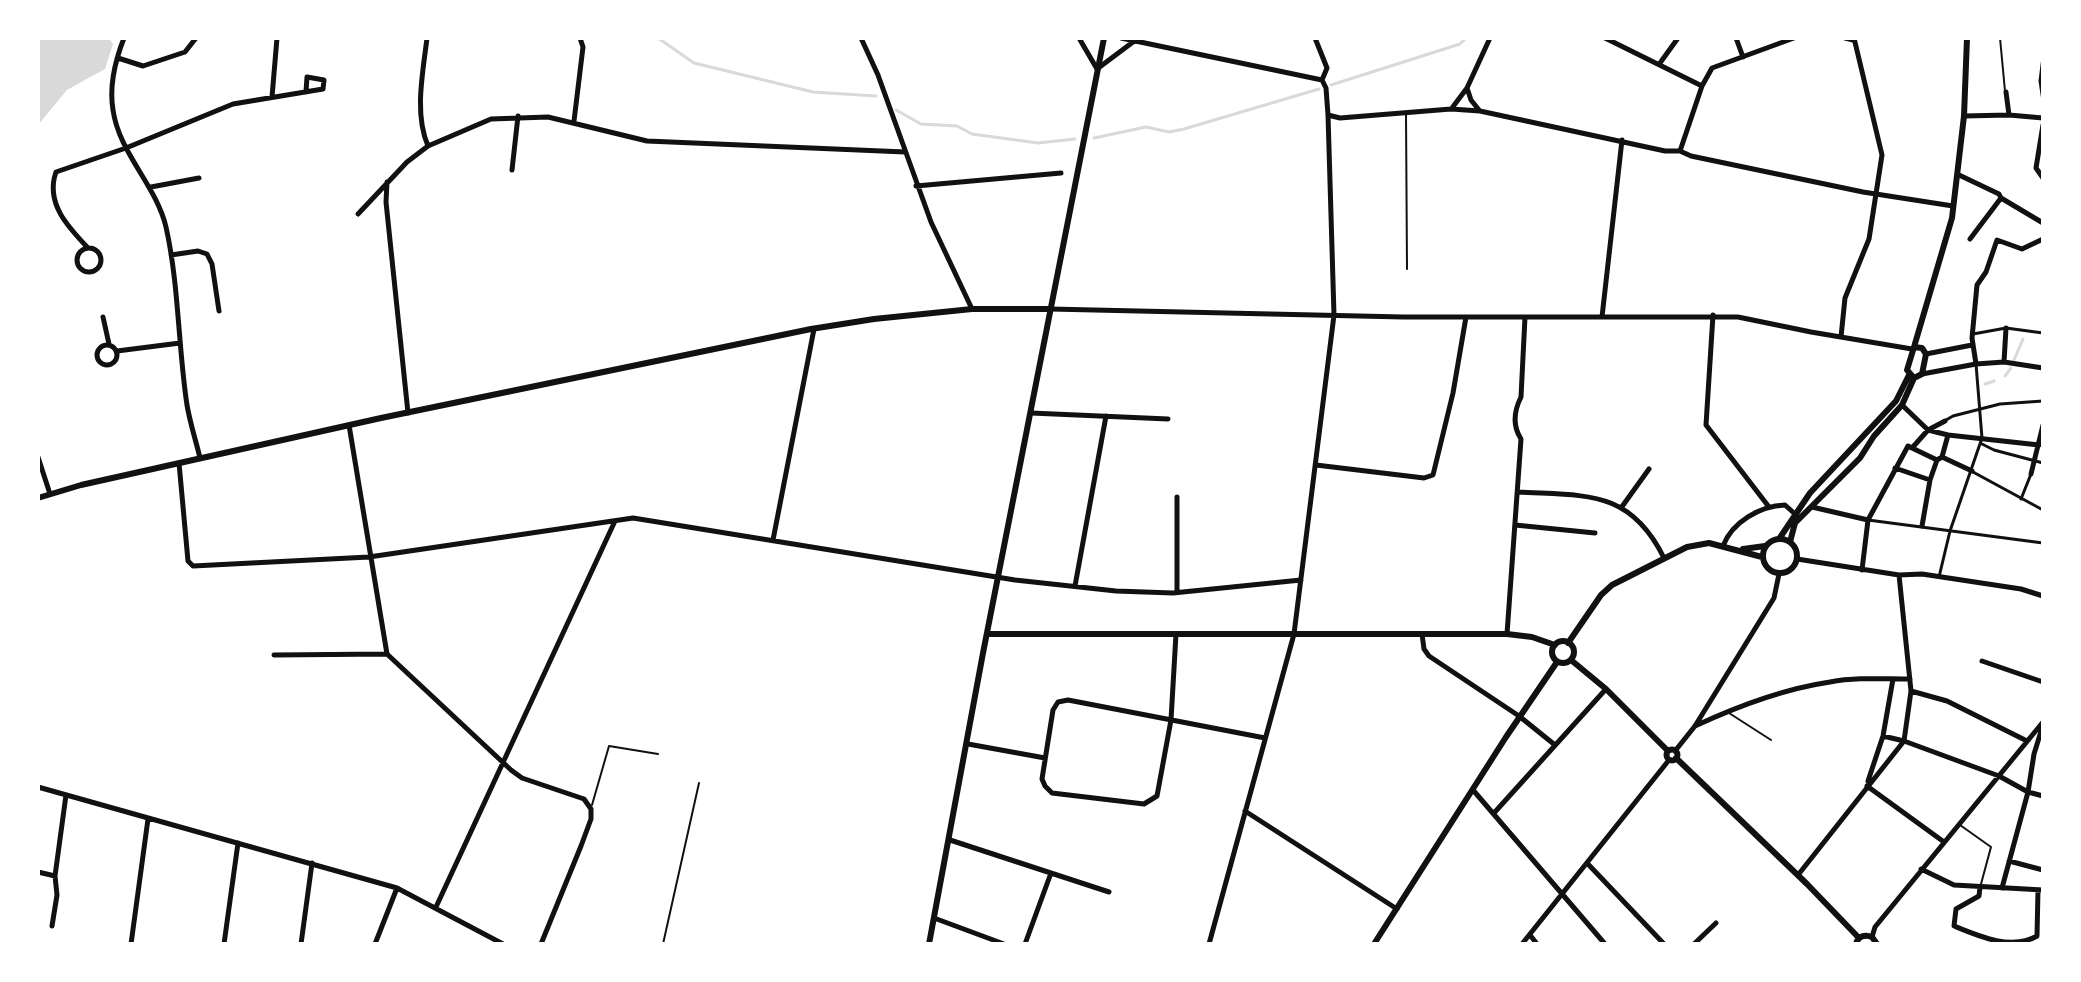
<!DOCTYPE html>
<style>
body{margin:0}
#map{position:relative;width:2081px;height:982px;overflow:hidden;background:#fff;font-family:"Roboto Condensed",sans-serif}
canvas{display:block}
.frame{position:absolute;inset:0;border:40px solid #fff;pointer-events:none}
</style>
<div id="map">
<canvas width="2081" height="982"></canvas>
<div class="frame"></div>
</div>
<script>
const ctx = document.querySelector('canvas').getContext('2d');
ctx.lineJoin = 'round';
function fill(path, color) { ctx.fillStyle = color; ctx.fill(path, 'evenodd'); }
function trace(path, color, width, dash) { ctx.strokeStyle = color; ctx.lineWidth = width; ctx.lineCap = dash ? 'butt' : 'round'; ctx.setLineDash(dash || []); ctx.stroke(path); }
fill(new Path2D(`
 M38,38H109L113,44L105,69L67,90L38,125Z`), '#d9d9d9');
trace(new Path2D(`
 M658,38L694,63L813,92L876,96
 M1331,85L1460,44L1466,38
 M896,110L921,124L957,126L972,134L1038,143L1075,139
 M1094,138L1146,127L1169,132L1184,129L1319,89
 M2014,360L2023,339
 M2005,376L2011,368
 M1985,384L1994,381`), '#d9d9d9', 3);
trace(new Path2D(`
 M2000,38L2005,91
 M1406,114L1407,269
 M1729,713L1771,740
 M592,805L609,746L658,754
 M1960,825L1991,847L1981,884
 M663,944L699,783`), '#111', 2);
trace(new Path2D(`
 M2043,57L2040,81L2043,101
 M1973,334L2006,328L2043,333
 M1946,420L1953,416L2000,404L2043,401
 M1982,444L1994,450L2043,463
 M1973,472L2043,510
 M2021,499L2031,474
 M1868,520L2043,543
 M1939,577L1950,531L1982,438L1976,364`), '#111', 3);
trace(new Path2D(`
 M124,38C115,61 109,86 113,110C119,153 156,185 166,227C179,285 178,346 187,405C190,423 196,441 200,458
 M427,38C423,72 414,114 428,146
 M861,38L878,75L931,222L972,309
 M1079,38L1097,69L1133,42
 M1121,38L1322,80
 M1605,38L1702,86
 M1736,38L1743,57
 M1845,38L1853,40
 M118,58L143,66L185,52L196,38
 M1660,63L1678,38
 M1467,88L1471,100L1479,110
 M2006,92L2009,115
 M272,97L277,38
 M1452,108L1467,88L1490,38
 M1328,115L1340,118L1451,109L1480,111L1665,151H1680L1691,156L1863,192L1953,206
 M1964,116L2009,115L2043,118
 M574,121L583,47L580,38
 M2043,125L2036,168L2043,178
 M1680,151L1702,86L1712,68L1794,38
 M512,170L518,116
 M1959,175L1999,194L2001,198L2043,223
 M387,182L386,202L408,413
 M916,186L1061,173
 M151,187L199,178
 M358,214L407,162L428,146L491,119L548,117L647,141L905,152
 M1970,239L2001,198
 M77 260a12 12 0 1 1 24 0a12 12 0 1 1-24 0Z
 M88,248C68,227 45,203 56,172L126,148L233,104L323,89L324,80L307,77L306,92
 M171,255L198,251L207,254L212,264L219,311
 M1050,309L1403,317H1738L1811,332L1912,349
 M1713,315L1706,425L1769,507
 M103,317L109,344
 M1602,317L1622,140
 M1841,337L1845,298L1869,239L1882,155L1854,38
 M97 355a10 10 0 1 1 20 0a10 10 0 1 1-20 0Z
 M117,351L180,343
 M1926,354L1972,345
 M2004,362L2006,328
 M1976,364L1972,338L1977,285L1986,272L1997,240L2022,249L2043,239
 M1922,374L1976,364L2004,362L2043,368
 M1902,405L1928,430L1948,435L2039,445
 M1031,413L1168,419
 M349,425L387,654L511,770L522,778L584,799L591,809V819L581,846L541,944
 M1912,448L1937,460L1942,457L1972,471
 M38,457L50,494
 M1942,457L1948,435
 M179,463L188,561L193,566L369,557L633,518L1015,580L1116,591L1173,593L1301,580
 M1316,465L1424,478L1433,475L1453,393L1466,317
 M1895,468L1930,480
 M2031,474L2043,425
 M1518,492C1586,496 1630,489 1664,558
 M1177,497V592
 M1812,507L1868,520
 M1621,508L1649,469
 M1515,525L1595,533
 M1922,526L1930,480L1937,460
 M773,540L814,329
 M1723,546C1732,522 1760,506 1785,505L1795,514
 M1797,559L1899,575L1922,574L2021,589L2043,596
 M1862,570L1868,520L1908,446L1912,448L1928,430L1945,421
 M1075,586L1106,416
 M1176,634L1171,720L1157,796L1144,804L1052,793L1045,786L1042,779L1053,710L1058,702L1068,700L1265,738
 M1422,634L1424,649L1429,656L1519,716L1555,745
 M1507,634L1521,439C1512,425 1514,411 1521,397L1525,317
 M274,655L387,654
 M1982,661L2043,682
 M1911,691L1947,701L2027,741
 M1695,726C1738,706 1783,689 1830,682C1856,677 1883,679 1910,679
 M1883,736L1904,741L1911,691L1899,575
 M968,744L1045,758
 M1675,751L1695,726L1774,598L1779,574
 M1868,781L1883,736L1893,679
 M1867,786L1944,842
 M38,787L397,888L503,944
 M1473,790L1605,944
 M1245,811L1397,909
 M1494,813L1606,689
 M950,840L1109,892
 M2009,861L2043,870
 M1587,863L1664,944
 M1921,869L1954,885L2043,890
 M38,872L55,876
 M1798,875L1904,741L1999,776L2028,792L2043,796
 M1980,887L1979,896L1956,909L1954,926C1978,936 2012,951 2037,936L2038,890
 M2002,888L2028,792L2034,754L2043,725
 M436,907L615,521
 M934,918L1004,944
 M52,926L57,895L55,876L66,795
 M1530,935L1537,944
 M1872,937L1875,927L2043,722
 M131,944L148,819
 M224,944L238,843
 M301,944L312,863
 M375,944L397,888
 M1025,944L1051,873
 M1209,944L1294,634L1334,315L1328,115L1326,88L1322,80L1327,68L1315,38
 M1522,944L1669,760
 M1694,944L1716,923`), '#111', 5);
trace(new Path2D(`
 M1914,347L1952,218L1964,116L1967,38
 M1914,347L1922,348L1926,354L1922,374L1914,378L1907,370Z
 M38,498L81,485L381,418L811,329L874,319L972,309H1050
 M1763 556a17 17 0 1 1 34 0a17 17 0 1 1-34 0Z
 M1779,539L1810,493L1896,401L1909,375
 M1790,542L1795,523L1860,458L1874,436L1902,405L1914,378
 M1743,549L1765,546
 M988,634H1507L1532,637L1555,645
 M1552 652a11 11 0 1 1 22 0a11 11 0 1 1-22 0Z
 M1568,643L1601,595L1612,585L1687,547L1709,543L1762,557
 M1571,660L1606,689L1668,751
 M1666.5 755a5.5 5.5 0 1 1 11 0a5.5 5.5 0 1 1-11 0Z
 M1676,758L1807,884L1859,938
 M929,944L983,653L1104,38
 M1374,944L1506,737L1557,662
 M1856,944C1858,936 1865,934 1872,937L1877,944`), '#111', 6);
</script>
